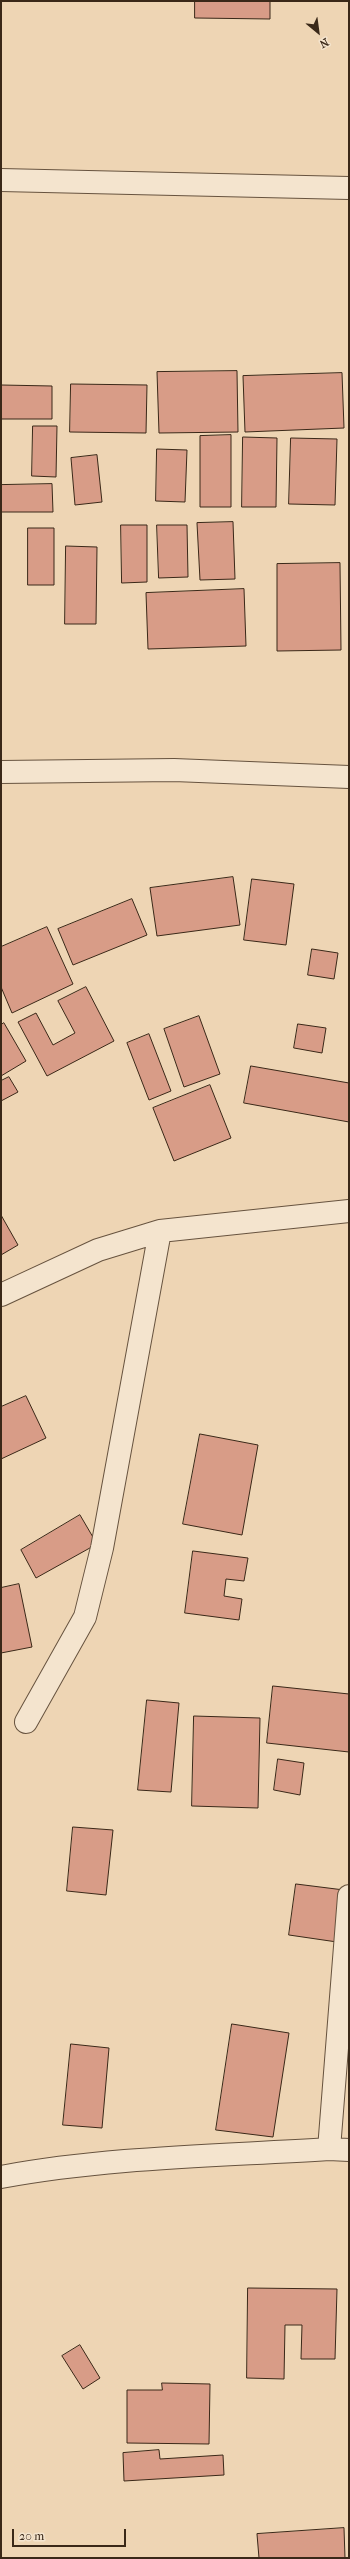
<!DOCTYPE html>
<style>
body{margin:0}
#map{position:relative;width:350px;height:2559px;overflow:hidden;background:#eed5b4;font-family:"IM FELL French Canon",serif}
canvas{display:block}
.frame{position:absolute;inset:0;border:2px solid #3a2818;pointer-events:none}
.north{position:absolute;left:298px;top:12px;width:40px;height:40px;-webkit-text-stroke:3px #f4e4ce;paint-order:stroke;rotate:151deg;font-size:11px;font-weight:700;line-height:16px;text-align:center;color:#3a2818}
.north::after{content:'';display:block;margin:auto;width:14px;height:18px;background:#3a2818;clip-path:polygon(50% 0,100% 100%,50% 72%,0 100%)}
.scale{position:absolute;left:12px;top:2529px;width:114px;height:18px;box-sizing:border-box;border:2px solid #3a2818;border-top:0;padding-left:5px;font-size:12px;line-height:14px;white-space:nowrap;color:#3a2818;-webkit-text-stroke:3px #f4e4ce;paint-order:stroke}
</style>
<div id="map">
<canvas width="350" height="2559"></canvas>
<div class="frame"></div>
<div class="north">N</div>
<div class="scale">20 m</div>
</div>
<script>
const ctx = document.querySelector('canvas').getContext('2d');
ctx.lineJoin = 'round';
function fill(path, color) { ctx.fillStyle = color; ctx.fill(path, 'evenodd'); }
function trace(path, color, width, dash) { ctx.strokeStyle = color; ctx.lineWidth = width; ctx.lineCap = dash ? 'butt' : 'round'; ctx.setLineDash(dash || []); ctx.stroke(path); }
const building = new Path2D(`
 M195,1H270V19L195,18Z
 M237,371L238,432L159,433L157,372Z
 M342,373L344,428L245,432L243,376Z
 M71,384L147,385L146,433L70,432Z
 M1,385L52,386V419H1Z
 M33,426H57L56,477L32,476Z
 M231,435V507H200V436Z
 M243,437L277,438L276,507H242Z
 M291,438L337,439L335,505L289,504Z
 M157,449L187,450L185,502L156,501Z
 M97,455L102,502L75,505L71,458Z
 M52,484L53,512H1V485Z
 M233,522L235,579L200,580L197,523Z
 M121,525H147V582L122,583Z
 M157,525H187L188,577L159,578Z
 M28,528H54V585H28Z
 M66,546L97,547L96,624H65Z
 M340,563L341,650L277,651V564Z
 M244,589L246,646L148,649L146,593Z
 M233,877L240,925L157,936L150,888Z
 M252,879L294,884L286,945L244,940Z
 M132,899L147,935L73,965L58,929Z
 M47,927L73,984L12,1013L1,987V947Z
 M312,949L338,953L334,979L308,975Z
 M86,987L114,1041L47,1076L18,1022L36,1013L53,1045L75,1033L58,1001Z
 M199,1016L220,1074L184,1087L164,1029Z
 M4,1023L26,1061L1,1076V1025Z
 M298,1024L326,1028L322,1053L294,1048Z
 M149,1034L171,1091L149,1100L127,1043Z
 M251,1066L349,1083V1122L244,1103Z
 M9,1077L18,1092L1,1101V1081Z
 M210,1085L231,1138L174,1161L153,1108Z
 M1,1215L18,1245L1,1255Z
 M26,1396L46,1438L1,1459V1407Z
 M200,1434L258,1445L242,1535L183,1524Z
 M80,1515L97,1544L36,1578L21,1550Z
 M193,1551L248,1558L244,1581L226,1579L224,1596L242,1599L239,1620L185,1613Z
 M19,1584L32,1647L1,1653V1588Z
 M273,1686L349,1694V1752L267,1743Z
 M147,1700L179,1703L171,1792L138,1790Z
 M194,1716L260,1718L258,1808L192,1806Z
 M278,1759L304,1763L300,1795L274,1790Z
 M73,1827L113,1830L106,1895L67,1891Z
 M296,1884L344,1890L337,1942L289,1935Z
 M232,2024L289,2033L273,2137L216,2130Z
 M71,2044L109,2048L102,2128L63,2125Z
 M248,2288L337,2289L335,2359H301L302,2325H285L284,2379L247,2378Z
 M80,2345L100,2378L83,2389L62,2356Z
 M162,2383L210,2384L209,2444L127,2443V2390H162Z
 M159,2450L160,2459L223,2455L224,2475L124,2481L123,2453Z
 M344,2528L345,2558H259L257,2534Z`);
fill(building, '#d89c87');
trace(building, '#3a2818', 1);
const minor = new Path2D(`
 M1,180L349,188
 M1,772L174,770L349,777
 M1,1295L98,1250L160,1231L349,1211
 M26,1722L85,1617L102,1548L160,1231
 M329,2149L349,1896
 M1,2177C109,2157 220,2156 329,2149L349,2150`);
trace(minor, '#67533f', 24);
trace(minor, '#f4e4ce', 22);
</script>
